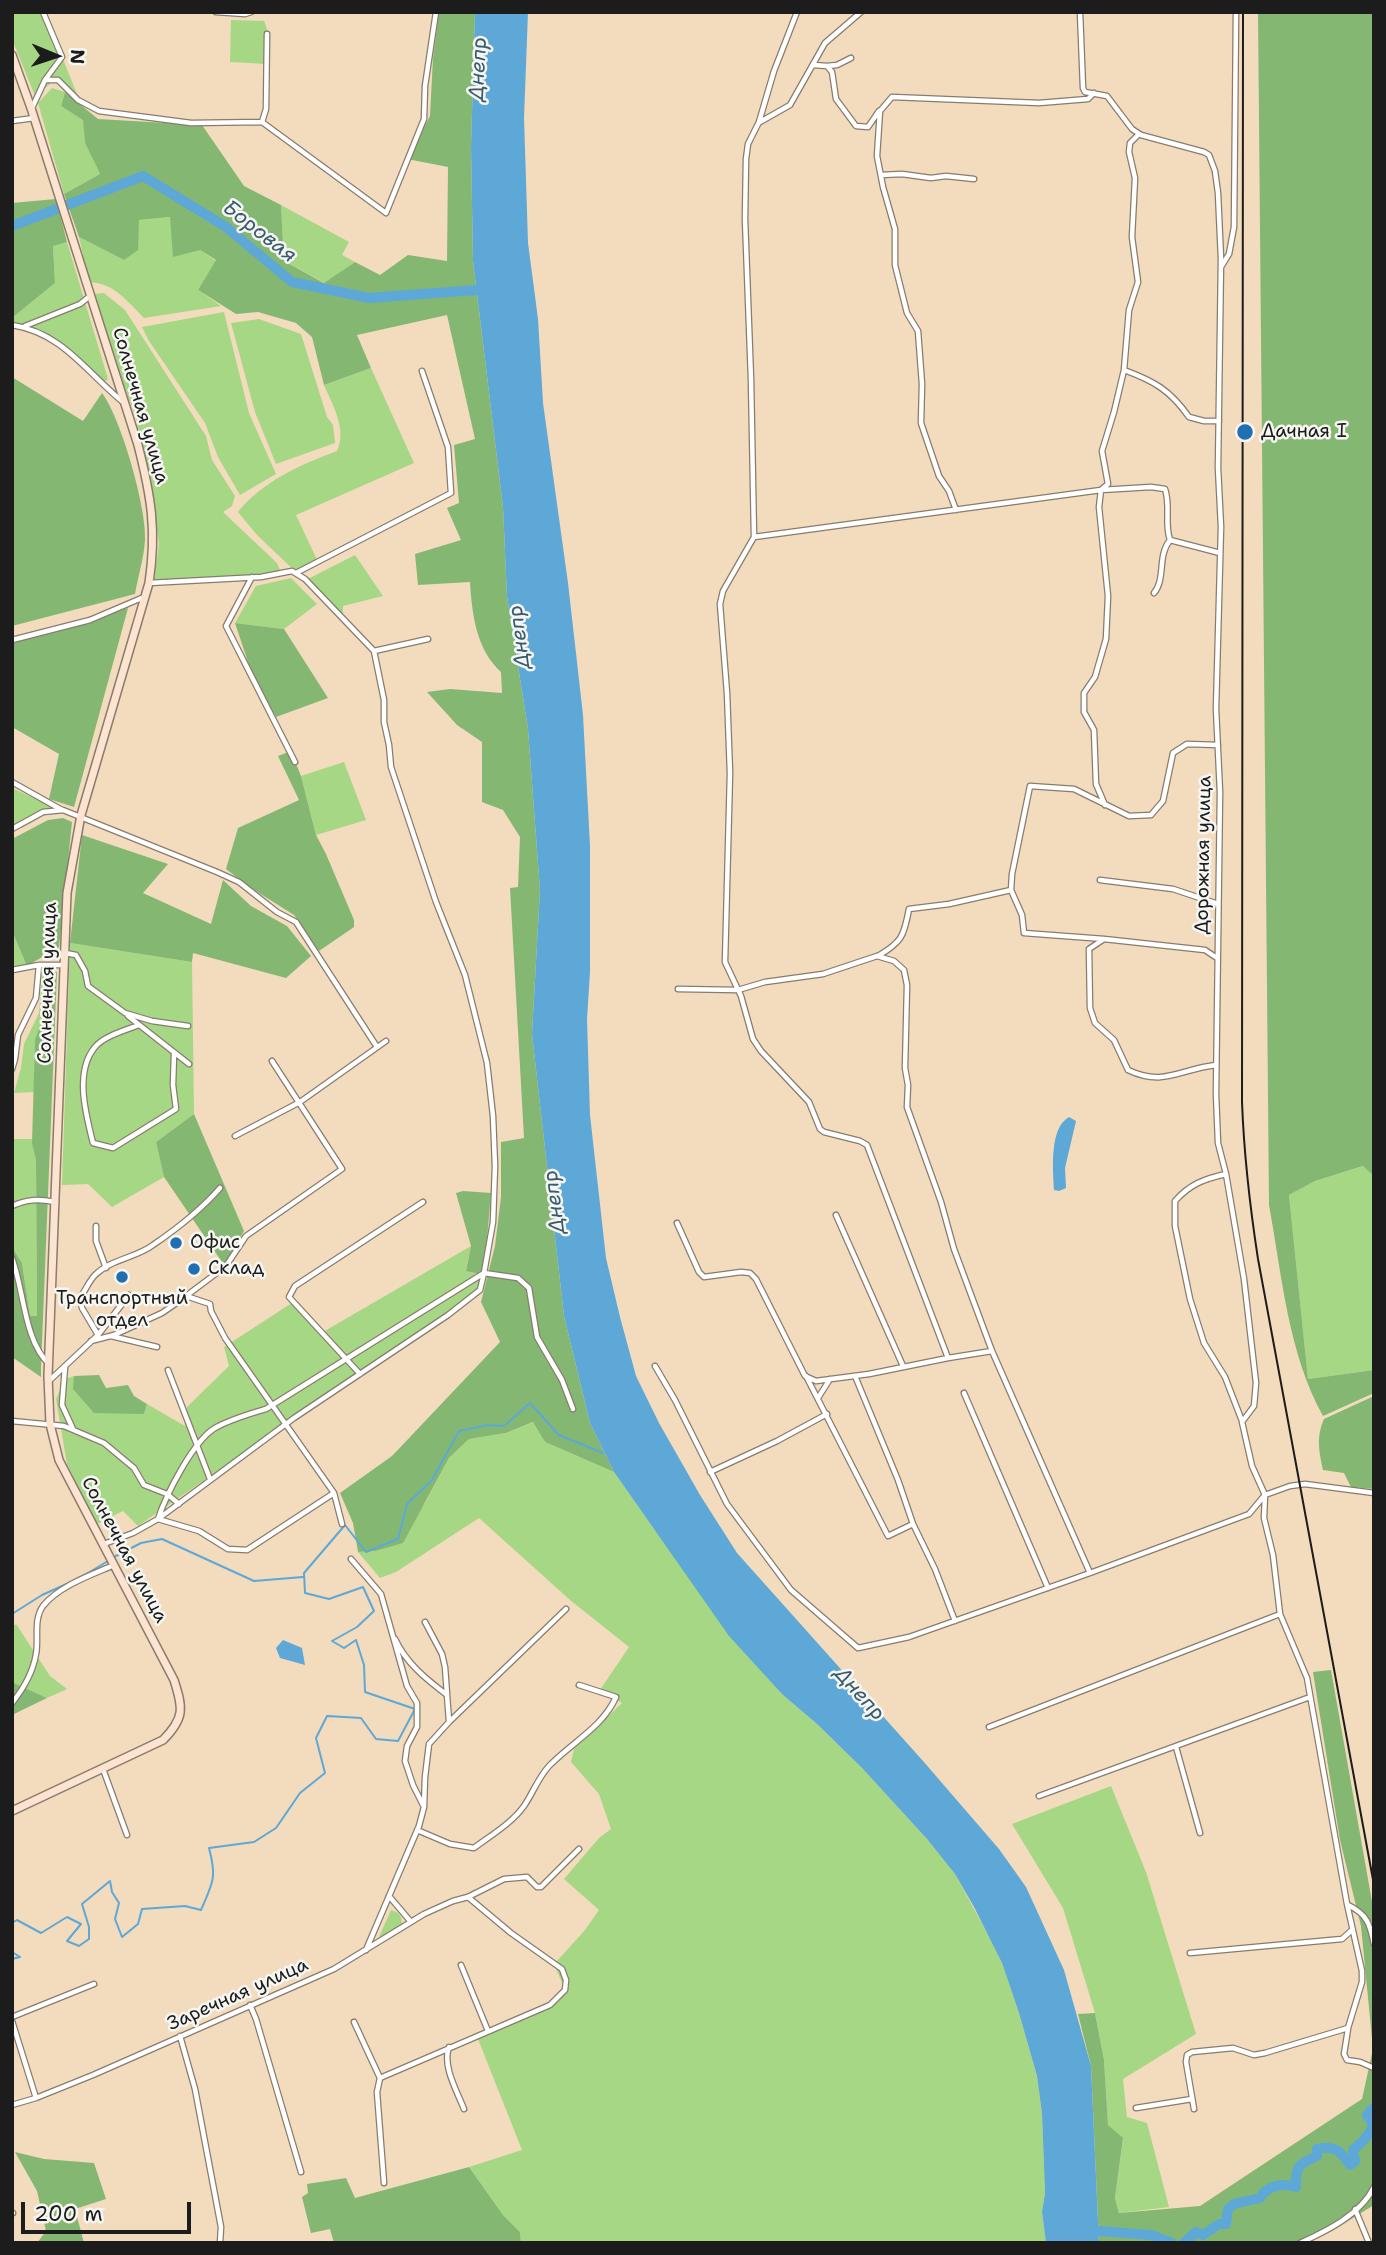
<!DOCTYPE html>
<meta charset="utf-8">
<style>
body{margin:0}
#map{position:relative;width:1386px;height:2255px;overflow:hidden;background:#f3dbbe;font-family:"Shantell Sans",sans-serif}
canvas{display:block}
.frame{position:absolute;inset:0;border:14px solid #1c1c1c;pointer-events:none}
.north{position:absolute;left:21px;top:21px;width:70px;height:70px;-webkit-text-stroke:5px #f6f6f2;paint-order:stroke;rotate:92deg;font-size:19px;font-weight:700;line-height:28px;text-align:center;color:#1c1c1c}
.north::after{content:'';display:block;margin:auto;width:24px;height:32px;background:#1c1c1c;clip-path:polygon(50% 0,100% 100%,50% 72%,0 100%)}
.scale{position:absolute;left:21px;top:2202px;width:170px;height:32px;box-sizing:border-box;border:4px solid #1c1c1c;border-top:0;padding-left:9px;font-size:21px;line-height:24px;white-space:nowrap;color:#1c1c1c;-webkit-text-stroke:5px #f6f6f2;paint-order:stroke}
</style>
<div id="map">
<canvas width="1386" height="2255"></canvas>
<div class="frame"></div>
<div class="north">N</div>
<div class="scale">200 m</div>
</div>
<script>
const ctx = document.querySelector('canvas').getContext('2d');
ctx.lineJoin = 'round';
function fill(path, color) { ctx.fillStyle = color; ctx.fill(path, 'evenodd'); }
function trace(path, color, width, dash) { ctx.strokeStyle = color; ctx.lineWidth = width; ctx.lineCap = dash ? 'butt' : 'round'; ctx.setLineDash(dash || []); ctx.stroke(path); }
function label(font, color, halo, rows, align = 'center') {
  ctx.font = font + ' "Shantell Sans",sans-serif'; ctx.lineWidth = 5; ctx.setLineDash([]); ctx.textBaseline = 'middle'; ctx.strokeStyle = halo; ctx.fillStyle = color; for (const [text, x, y, turn = 0] of rows) {
    ctx.save(); ctx.translate(x, y); ctx.rotate((+turn || 0) * Math.PI / 180); ctx.textAlign = isNaN(turn) ? turn : align; if (halo) ctx.strokeText(text, 0, 0); ctx.fillText(text, 0, 0); ctx.restore();
  }
}
fill(new Path2D(`
 M12,12H44L77,94L55,80L35,96L12,39Z
 M231,20L264,21L268,32L266,64L230,62Z
 M52,88L65,92L61,106L84,120L85,143L100,174L64,194L38,103Z
 M281,205L349,242L342,255L355,262L325,283L284,261Z
 M170,217L200,250L216,261L198,290L221,306L144,318C127,301 114,283 89,282L79,237L124,260L139,220Z
 M67,242L108,379L104,382C74,351 56,333 12,323V318L55,283L53,245Z
 M104,293L125,310L206,436L212,460L235,496L232,506L223,512L277,563L280,570L252,576L154,580L159,544L152,490L136,418L116,364L94,294Z
 M224,312L249,413L276,474L240,495L218,457L205,423L149,341L142,327Z
 M259,319L301,334L327,417L333,425L335,443L276,464L255,412L231,323Z
 M371,368L414,463L296,515L318,562L297,573L257,535L238,512C263,481 300,465 337,451C347,429 333,406 324,385Z
 M355,555L383,596L343,606V616L306,580Z
 M291,578L317,604L284,629L235,623L256,586Z
 M344,762L366,820L316,835L301,776Z
 M12,788L66,813H49L22,828L12,827Z
 M12,931L27,966L12,971Z
 M70,943L192,962L194,1114L156,1142L164,1177L112,1207L88,1184L62,1185Z
 M48,973L47,1012L35,1039L34,1092L14,1093L21,1068L24,1044L39,1013L42,976Z
 M12,1139H32L36,1160L37,1316H30L22,1263L12,1247Z
 M1364,1166L1374,1176V1370L1308,1379L1289,1195L1315,1181Z
 M471,1246L466,1270L481,1274L480,1293L356,1375L138,1526L123,1511L97,1524L67,1464L56,1399L65,1379L74,1376V1389L144,1414L147,1404L185,1426L187,1407L229,1366L224,1347L295,1301L323,1332Z
 M534,1422L545,1442L614,1472L654,1529L783,1695L817,1724L862,1768L927,1839L955,1874L992,1942L1002,1963L1019,2013L1037,2076L1042,2114L1045,2193L1042,2212L1046,2243H521L520,2232L503,2215L469,2167L522,2150L476,2034L557,2003L566,1991L555,1967L557,1961L585,1930L599,1910L564,1879L599,1838L611,1829L599,1794L571,1762L574,1749L622,1703L600,1690L629,1647L570,1600L479,1518L396,1572L380,1578L358,1552L375,1551L424,1505L449,1458L469,1439L506,1433Z
 M16,1624L50,1676L67,1689L47,1698L12,1682V1627Z
 M1111,1786L1146,1872L1196,2034L1123,2079L1127,2117L1147,2123L1169,2207L1119,2213L1115,2198L1123,2139L1108,2125L1104,2060L1095,2013L1063,1908L1012,1824Z
 M391,1910C400,1913 402,1916 402,1925L375,1946Z`), '#a6d785');
fill(new Path2D(`
 M439,12H475L471,146L473,261L503,507L507,596L528,729L540,890L532,1034L564,1316L590,1423L614,1472L545,1442L533,1422L506,1433L469,1439L449,1458L403,1543L375,1551L358,1552L353,1523L340,1493L392,1456L500,1342L481,1302L495,1246L501,1197V1142L524,1138L510,888L518,887L520,837L503,810L482,802V742L457,725L427,692L450,689L502,693L501,672C476,649 472,614 470,582L418,585L415,554L461,540L447,508L459,503L454,445L475,439L447,315L357,335L371,368L324,385L312,337L296,323L258,312L236,314L198,290L216,260L200,250L173,257L170,217L139,220L138,250L124,260L79,237L64,194L100,174L85,143L83,120L61,106L65,92L98,119L202,125L244,186L281,205L284,261L324,283L355,262L380,275L408,255L447,261L448,167L407,159L430,116L433,58Z
 M1258,12H1374V1176L1363,1166L1315,1181L1289,1195L1308,1379L1374,1370V1393L1323,1416C1288,1353 1282,1276 1269,1205Z
 M56,199L67,242L53,246L55,283L12,318V203Z
 M12,377L83,421L102,393C121,418 147,509 145,540C144,558 138,576 135,594L12,626Z
 M128,608L74,807L49,799L59,754L12,727V639Z
 M235,623L284,629L328,698L276,717L252,674Z
 M291,751L301,776L316,835L326,854L354,920V927L319,951L294,915L248,886L226,869L238,828L299,800L278,756Z
 M63,818L72,822L59,947L27,966L12,931V839L48,820Z
 M82,835L168,864L143,893L211,924L223,880L251,906L287,926L311,956L286,978L193,953L192,962L70,943Z
 M57,972L41,1367V1377L12,1357V1247L22,1263L30,1316H37L36,1160L32,1143L35,1039L46,1012L48,973Z
 M194,1114L244,1231L224,1265L164,1177L156,1142Z
 M463,1191L491,1193L486,1251L481,1274L466,1271L471,1246L456,1193Z
 M99,1375L106,1388L128,1385L134,1396L147,1404L144,1414L94,1413L73,1389L74,1376Z
 M1374,1396V1489L1351,1487L1344,1473L1323,1470C1319,1451 1316,1437 1324,1419Z
 M1331,1670L1374,1913V2205L1332,2231L1307,2243H1099L1091,2066L1078,2014L1095,2013L1104,2060L1108,2125L1123,2138L1115,2198L1119,2213L1200,2206L1362,2099L1373,2049L1361,1926L1340,1840L1313,1672Z
 M12,1682L47,1698L12,1715Z
 M15,2152L44,2159L94,2163L106,2199L75,2209L84,2243H37L46,2231L37,2191Z
 M469,2167L503,2215L520,2232L521,2243H334L330,2229L311,2233L302,2197L308,2193L307,2184L346,2178L355,2198Z`), '#84b872');
fill(new Path2D(`
 M475,12H528L524,118L528,243L538,319L543,403L568,583L583,715L590,846V972L587,1019L590,1115L606,1258L620,1317L636,1376L659,1423L700,1495L737,1553L923,1761L999,1849L1026,1887L1064,1970L1091,2066L1099,2243H1046L1042,2212L1045,2193L1042,2114L1037,2076L1019,2013L1002,1963L974,1907L955,1874L927,1839L862,1768L817,1724L783,1695L729,1636L614,1472L590,1423L564,1316L532,1034L540,890L528,729L507,596L503,507L473,261L471,146Z
 M1069,1117L1076,1121L1065,1168L1066,1188L1059,1191L1054,1190C1053,1170 1049,1128 1069,1117Z
 M283,1640L302,1648L305,1665L280,1658L276,1648Z`), '#5da8d6');
trace(new Path2D(`
 M112,1558L141,1543L162,1539L254,1581L303,1577
 M83,1576L108,1561
 M12,1614L42,1595L71,1582
 M12,1923L17,1920L41,1933L67,1917L81,1924L67,1941L79,1946L89,1939V1927L82,1904L110,1881L112,1892L119,1903L115,1919L122,1937L138,1924L142,1909L185,1906L201,1910C213,1882 217,1878 209,1848L254,1842L276,1828L300,1793L325,1773L316,1738L327,1716L361,1718L376,1739L398,1741L415,1709L365,1692L364,1665L356,1640L344,1648L332,1641L357,1627L374,1611L363,1587L329,1599L305,1593L304,1573L345,1525L366,1552L398,1539L407,1504L432,1480L459,1431L488,1425L504,1426L530,1403L559,1435L603,1453
 M12,1952L20,1957L12,1959`), '#5da8d6', 2);
trace(new Path2D(`
 M12,226L143,176L226,227L292,282L369,298L489,289
 M1085,2230L1151,2235L1172,2243
 M1184,2243L1196,2232L1203,2235L1219,2224H1226L1228,2209L1234,2204L1260,2198C1267,2185 1283,2183 1296,2187C1295,2166 1299,2164 1317,2156V2149C1336,2145 1340,2151 1350,2165L1355,2161L1353,2150L1364,2140L1374,2126L1367,2115L1374,2107`), '#5da8d6', 10);
const street = new Path2D(`
 M216,12L245,14L251,12
 M797,12L774,71L759,122L748,144L746,159L745,219L751,379L754,537L1101,490L1151,487L1165,489C1171,507 1164,523 1170,540L1220,553
 M1080,12L1083,88L1085,92L1107,96L1132,129L1141,135L1204,152L1209,155L1215,171L1218,193L1221,259L1218,468L1221,527L1216,709L1220,792L1216,1094L1218,1143L1226,1174L1244,1279L1256,1383L1254,1406L1242,1422L1252,1466L1265,1495L1264,1518L1273,1555L1280,1614L1307,1678L1347,1904L1362,1971V1982L1348,2028L1265,2053L1254,2055L1233,2048L1192,2052L1187,2055L1186,2062L1194,2109
 M814,65L827,66L832,72L836,99L856,126L868,127L879,111
 M827,66L837,65L851,58
 M45,80H58L78,100L99,111L191,123L262,122L386,213L424,119L425,86L436,12
 M32,108L45,80L62,57L43,12
 M12,121L34,118
 M262,122L266,109L267,34
 M760,122L790,105L825,43L861,12
 M881,175L902,174L931,178L946,176L974,179
 M1221,267L1229,254L1234,227L1236,12
 M12,325C63,333 86,372 123,402
 M25,326L80,304L90,296
 M1124,370C1154,381 1170,390 1189,417L1204,421H1219
 M956,510L949,491L939,476L921,423L922,384L918,331L907,313L895,265V229L883,187L877,156L880,111L892,97L1039,103L1088,99L1094,93
 M754,537L723,591L720,604L727,693L730,773L725,962L741,996L753,1039L761,1051L809,1102L820,1129L824,1132L860,1141L867,1145L948,1358L992,1351L1090,1573L1249,1514L1264,1496
 M296,573L451,493L448,447L422,371
 M252,577L226,626L295,762
 M1154,593C1166,579 1157,556 1170,540
 M12,640L90,620L144,597
 M374,651L428,639
 M12,782L62,810
 M1105,805L1096,784L1094,730L1084,712V693L1095,677L1106,639L1108,596L1099,507L1101,490L1108,484L1102,451L1114,412L1124,370L1129,310L1138,282L1132,237L1135,178L1129,152L1130,143L1139,134
 M12,829L43,812L63,810L217,872L239,882L277,912L296,922L377,1047
 M1100,880L1173,889L1218,904
 M1011,890L1022,915L1024,933L1104,939L1205,950L1217,958
 M1104,939L1089,949L1090,1008L1095,1023L1114,1040L1128,1070C1164,1087 1180,1069 1216,1065
 M65,953L76,955L85,971L88,986L125,1013L152,1021L188,1026
 M878,956C902,942 904,936 909,909L949,904L1011,890L1012,874L1030,786L1074,789L1129,816L1151,815L1163,801L1173,753L1187,744L1218,745
 M12,970L39,965H64
 M678,989L738,990L765,982L823,974L877,956L894,961L904,970L907,985L905,1068L908,1085L907,1107L941,1202L954,1249L992,1351
 M128,1016L189,1064
 M139,1025C126,1030 104,1036 95,1047C74,1072 86,1115 93,1143L113,1148L176,1109L173,1085L174,1054
 M12,1059H15L18,1035L36,998L39,965
 M12,1069L15,1059
 M235,1136L300,1102L386,1041
 M1226,1174C1204,1179 1190,1184 1175,1201V1226L1190,1299L1204,1343L1225,1377L1242,1421
 M12,1206C27,1199 39,1199 55,1202
 M836,1215L903,1366
 M677,1223L699,1272L704,1277L741,1272L750,1273L756,1279L805,1376L816,1381L869,1374L948,1358
 M96,1226V1241L106,1268
 M12,1258C24,1290 24,1341 49,1364
 M186,1296L210,1304L211,1311L225,1338L334,1493L342,1524
 M98,1335L82,1308L80,1298C85,1291 89,1281 95,1275C111,1259 136,1258 153,1245C178,1228 200,1211 220,1188
 M111,1336L157,1347
 M91,1341L114,1335L162,1313L178,1302L226,1266L246,1236L342,1169L272,1061
 M655,1366L675,1400L727,1504L791,1590L858,1648L909,1637L1090,1573
 M65,1367L62,1405L73,1429
 M168,1370L210,1479
 M360,1374L289,1297L295,1286L423,1202
 M806,1376L888,1536L913,1524L935,1569L955,1621
 M855,1376L898,1480L913,1524
 M49,1381L98,1335L129,1295
 M964,1393L1048,1588
 M818,1398L830,1379
 M12,1421L64,1426L104,1443L134,1468L144,1485L167,1494L179,1504
 M710,1472L777,1441L827,1414
 M334,1493L247,1550L228,1549L199,1531L158,1519L294,1418L448,1315L480,1290L484,1273L518,1278L529,1288L537,1337L562,1380L573,1409
 M1265,1495L1290,1486L1305,1484L1374,1493
 M104,1544L133,1533L158,1519C166,1495 193,1441 215,1428C231,1419 249,1414 266,1409L484,1273L493,1222L495,1166L493,1116L487,1063L465,975L436,902L391,767L389,745L384,722V700L374,651L305,579L292,571L261,577L149,583
 M351,1559L381,1594L407,1686L417,1703V1727L407,1746L405,1761L413,1785L424,1807
 M425,1622L442,1654L445,1667L447,1694
 M395,1639C406,1663 426,1679 447,1695L449,1721
 M12,1703C24,1688 33,1673 36,1654C39,1639 33,1620 43,1606C59,1586 91,1575 114,1565
 M989,1727L1280,1614
 M1176,1747L1200,1833
 M103,1769L127,1835
 M1039,1796L1310,1697
 M417,1830L450,1844L474,1848C490,1836 512,1823 524,1806C533,1793 538,1778 549,1766C571,1743 603,1727 616,1697L579,1685
 M389,1896L411,1922
 M1348,1905C1367,1914 1370,1924 1374,1944
 M366,1950L419,1826L424,1807L425,1777L429,1744L449,1722L566,1609
 M1190,1953L1342,1939L1352,1930
 M461,1965L488,2031
 M250,2005L256,2019L301,2172
 M12,2017L94,1984
 M12,2021L36,2098
 M354,2022L380,2078
 M1348,2029L1344,2054L1347,2060L1360,2062L1374,2068
 M180,2036L195,2089L221,2227L220,2243
 M449,2047C442,2066 457,2091 464,2109
 M12,2105L36,2098L93,2075L334,1969L424,1914L453,1901L468,1897L504,1879L527,1877L537,1887H541L579,1849
 M1136,2108L1192,2099
 M384,2183L377,2092L380,2078L550,2005L565,1990L566,1980L562,1969L511,1933L468,1897
 M1355,2209L1369,2243
 M12,2213H13
 M1300,2243C1327,2231 1361,2214 1374,2187`);
const secondary = new Path2D(`
 M12,55L31,108L138,445C151,496 157,530 149,583L81,815L67,893L48,1376L50,1424L59,1460L174,1680C183,1708 185,1718 163,1740L12,1811`);
trace(street, '#887c6d', 7);
trace(secondary, '#887c6d', 10);
trace(street, '#fff', 4.5);
trace(secondary, '#fde4d0', 7);
trace(new Path2D(`
 M1243,12L1242,1102C1244,1155 1250,1207 1258,1259L1374,1885`), '#1c1c1c', 2);
for (const [x, y, r, color] of [
 [1245,432,9,"#1f6fb2"],
 [176,1243,7,"#1f6fb2"],
 [194,1269,7,"#1f6fb2"],
 [122,1277,7,"#1f6fb2"]
]) { const dot = new Path2D(); dot.arc(x, y, r, 0, 2 * Math.PI); ctx.fillStyle = color; ctx.fill(dot); trace(dot, '#f6f6f2', 2.5); }
label('19px', '#1c1c1c', '#f6f6f2', [
 ["Солнечная улица",140,406,74],
 ["Дорожная улица",1204,855,-89],
 ["Солнечная улица",48,983,-88],
 ["Солнечная улица",124,1550,62],
 ["Заречная улица",238,1995,-24]
]);
label('19px', '#1c1c1c', '#f6f6f2', [
 ["Дачная I",1261,432],
 ["Офис",190,1243],
 ["Склад",208,1269],
 ["Транспортный",122,1299,"center"],
 ["отдел",122,1321,"center"]
], 'left');
label('italic 21px', '#395b70', '#f6f6f2', [
 ["Днепр",479,69,-87],
 ["Боровая",259,232,38],
 ["Днепр",520,637,-97],
 ["Днепр",555,1202,-97],
 ["Днепр",859,1694,48]
]);
</script>
